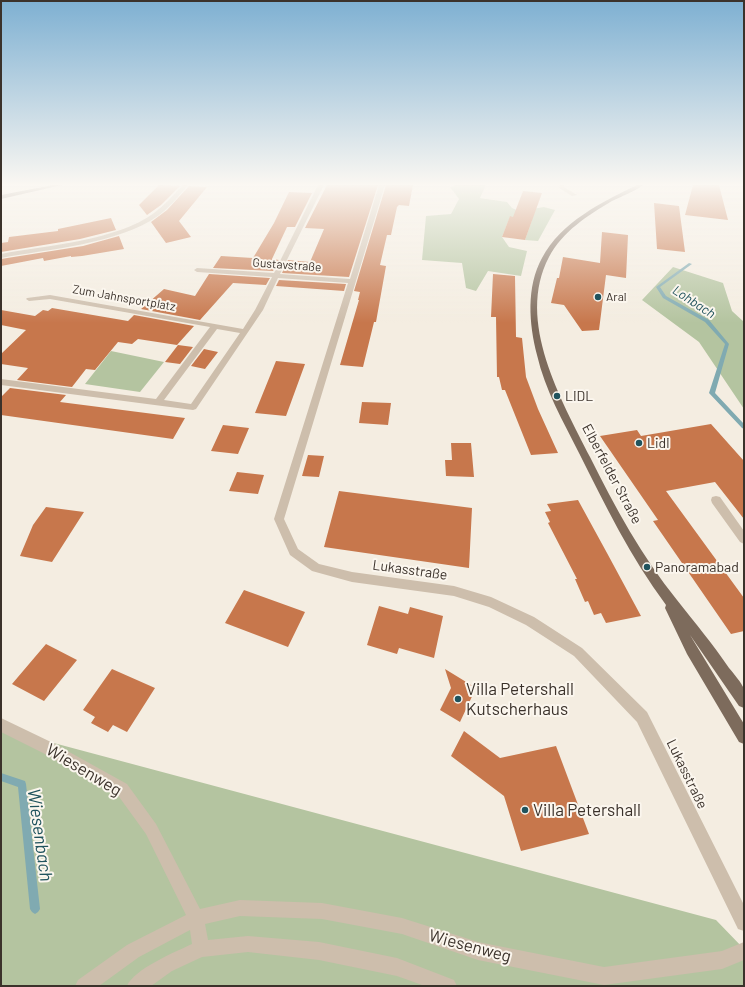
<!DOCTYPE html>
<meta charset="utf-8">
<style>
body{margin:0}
#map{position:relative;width:745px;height:987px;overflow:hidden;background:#f4ede1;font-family:Barlow,sans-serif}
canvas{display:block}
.frame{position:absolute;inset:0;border:2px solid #3b322b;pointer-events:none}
</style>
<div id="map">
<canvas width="745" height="987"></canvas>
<div class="frame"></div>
</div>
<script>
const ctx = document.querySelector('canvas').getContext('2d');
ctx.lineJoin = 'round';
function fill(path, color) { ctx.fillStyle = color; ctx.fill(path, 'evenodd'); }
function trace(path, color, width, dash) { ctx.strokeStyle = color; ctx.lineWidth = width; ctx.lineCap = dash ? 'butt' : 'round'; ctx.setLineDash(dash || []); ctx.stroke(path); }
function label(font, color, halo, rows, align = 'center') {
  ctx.font = font + ' Barlow,sans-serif'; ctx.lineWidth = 4; ctx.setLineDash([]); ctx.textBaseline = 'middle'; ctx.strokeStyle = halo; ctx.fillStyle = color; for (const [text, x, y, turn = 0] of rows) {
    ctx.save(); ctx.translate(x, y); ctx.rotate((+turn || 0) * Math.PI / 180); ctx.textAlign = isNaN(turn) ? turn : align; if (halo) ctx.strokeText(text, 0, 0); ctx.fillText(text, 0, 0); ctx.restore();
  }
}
fill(new Path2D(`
 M456,185H486L480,198L507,202L512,208L519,211L544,207L555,210L538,241L525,240L532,220L510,217L502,237L509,247L527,251L521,276L488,271L476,291L466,288L462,263L422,260L426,216L451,214L459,199L450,187Z
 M673,267L723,283L732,311L744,322V409L699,342L642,300Z
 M111,351L164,362L140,392L85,384Z
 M1,726L20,734L716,920L744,949V986H1Z`), '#b4c4a0');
fill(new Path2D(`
 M689,263L692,264L660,287L666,296L709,320L729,344L715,393L744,424V429L742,428L709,393L725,344L705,322L663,298L656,287Z
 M1,773L25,781L26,784L40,909L38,912L35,914L32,912L30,909L18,787L1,781Z`), '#80aab1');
fill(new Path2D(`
 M159,185L180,186L161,205L147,215L139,205Z
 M327,185H378L349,277L282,273L288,260L310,262L324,229L305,228Z
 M386,185H413L409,206L399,205L397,207L391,235H387L380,265L386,266L376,322H374L363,367L340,365L359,300H358L360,292L354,291Z
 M693,185H719L728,220L685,215Z
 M189,186L207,187L179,221L191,237L166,243L151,222L167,210Z
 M523,191L542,193L525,240L502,237L510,216L513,217Z
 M289,192L312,193L295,227H287L272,259L279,260L273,271L213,268L221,256L253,258L274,223Z
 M654,203L679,206L685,252L657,249Z
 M111,218L116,230L80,239L1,252V243L8,242L9,237L58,231V229Z
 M602,232L628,235L626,278L606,275L599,330L582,331L564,305L551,303L557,278H559L563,257L600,263Z
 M119,236L124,249L82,256L71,257V256L44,261L43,258L1,266V259L83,246Z
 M209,274L270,278L266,285L233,283L200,320L141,309L164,289L195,296Z
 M493,274L515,276L516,337L522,338L526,377L538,409L558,453L531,455L505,390H502L499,377H497L496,317H491Z
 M279,280L346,284L344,291L276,286Z
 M52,308L128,321L134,315L194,326L177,345L138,339L132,344L118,342L95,370L86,369L72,387L17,380L28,368L1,364V354L26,330L1,325V310L35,316L43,310L48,311Z
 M178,345L193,347L180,364L165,362Z
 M204,349L218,352L205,369L191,366Z
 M276,361L305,364L286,416L255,413Z
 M10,388L66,395L60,402L185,418L173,439L1,415V397Z
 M362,402L391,403L388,425L359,423Z
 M711,424L744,461V519L715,482L666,491L744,598V631L731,634L653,521L658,520L600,436L637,430L641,436Z
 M223,425L249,428L238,454L211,451Z
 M451,443H471L474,477L446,476L445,460H452Z
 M308,455L324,456L319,477L302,476Z
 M237,472L264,475L258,494L229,491Z
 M339,491L472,508L469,568L324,547Z
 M578,500L607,553L641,616L606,623L601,613L594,615L588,601L585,602L575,579H577L548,523L550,522L545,512L551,511L547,504Z
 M46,507L84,512L52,562L20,556L33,525Z
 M244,590L305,612L288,647L225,623Z
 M379,606L408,614L410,607L443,616L434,658L399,648L397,654L367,645Z
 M46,644L77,660L44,701L12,684Z
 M112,669L155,688L127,732L113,725L108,732L91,723L95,717L83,710Z
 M445,669L476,688L460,722L440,710L451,688Z
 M464,731L500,758L556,746L589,834L521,851L504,796L451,756Z`), '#c7774c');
fill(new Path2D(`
 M183,185H188C179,196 169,208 158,216C118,244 49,249 1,258V254C47,245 116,241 154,213C165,205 174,194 183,185Z
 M318,185H324L280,274L350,279L379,185H385L284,519L298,549L319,564L352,572L454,586L491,597L534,617L582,648L647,712L744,905V931L738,929L637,722L574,656L526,625L489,607L454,596L352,582L312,571L290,555L274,519L348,283L278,278L263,310L196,409L193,410L1,385V379L156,399L210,327L50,299L29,301L26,299L27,298L50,295L243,329L255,310L272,277L197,272L194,270L197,268L274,273ZM217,329L240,333L191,404L164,400Z
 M560,185H564V187L577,195L572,196L559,188Z
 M716,496L720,497L744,531V544L740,542L712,503L711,500L712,497Z
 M1,718L53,743L127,784L156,824L200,909L240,900L322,903L402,918L478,942L604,967L722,951L744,942V960L722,969L604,985L478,960L402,934L322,919L240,916L205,924L208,940L248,936L319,942L397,958L454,980L457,986H425L397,976L319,960L248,952L202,957L172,971L151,986H127C134,969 175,952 192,944L190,930L139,957L99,986H75L78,980L127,945L186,915L146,834L117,794L43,753L1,732Z`), '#cdbeac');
fill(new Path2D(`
 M53,185H62L1,199V195Z
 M637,185H643C634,192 622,196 612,201C588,215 562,232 549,257C515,321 562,401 590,457C615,507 642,557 677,600C695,623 713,644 729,668C734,674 741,682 744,689C745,694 744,702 744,708L739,706L690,635L744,724V744L739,742L687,654L665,608L666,605C631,558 605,505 579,453C563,421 545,390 537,355C529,324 526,287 542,258C561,222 602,202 637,185Z`), '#7d6b5c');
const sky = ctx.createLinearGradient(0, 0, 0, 323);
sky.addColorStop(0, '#7eb0d2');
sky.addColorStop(0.57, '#faf7f2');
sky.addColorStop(1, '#faf7f200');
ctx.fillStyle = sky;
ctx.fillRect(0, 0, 745, 323);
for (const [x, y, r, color] of [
 [598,297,4,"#20535d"],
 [557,396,4,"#20535d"],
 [639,443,4,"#20535d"],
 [647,567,4,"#20535d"],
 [458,699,4,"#20535d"],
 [525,810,4,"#20535d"]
]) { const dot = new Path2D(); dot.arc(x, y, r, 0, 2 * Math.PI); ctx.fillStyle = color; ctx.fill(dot); trace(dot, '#fbf6ee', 1.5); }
label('12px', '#3b322b', '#fbf6ee', [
 ["Gustavstraße",287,265,4],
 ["Zum Jahnsportplatz",124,298,10]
]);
label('12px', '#3b322b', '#fbf6ee', [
 ["Aral",606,297]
], 'left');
label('italic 13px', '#20535d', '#fbf6ee', [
 ["Lohbach",694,302,33]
]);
label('14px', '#3b322b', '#fbf6ee', [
 ["LIDL",565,396],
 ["Lidl",647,443],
 ["Panoramabad",655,567]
], 'left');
label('14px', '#3b322b', '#fbf6ee', [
 ["Elberfelder Straße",612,474,62],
 ["Lukasstraße",410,570,8],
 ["Lukasstraße",687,774,64]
]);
label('17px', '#3b322b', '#fbf6ee', [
 ["Villa Petershall",466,689],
 ["Kutscherhaus",466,709],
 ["Villa Petershall",533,810]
], 'left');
label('17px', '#3b322b', '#fbf6ee', [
 ["Wiesenweg",84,770,31],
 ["Wiesenweg",470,946,15]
]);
label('italic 18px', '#20535d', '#fbf6ee', [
 ["Wiesenbach",40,835,82]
]);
</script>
